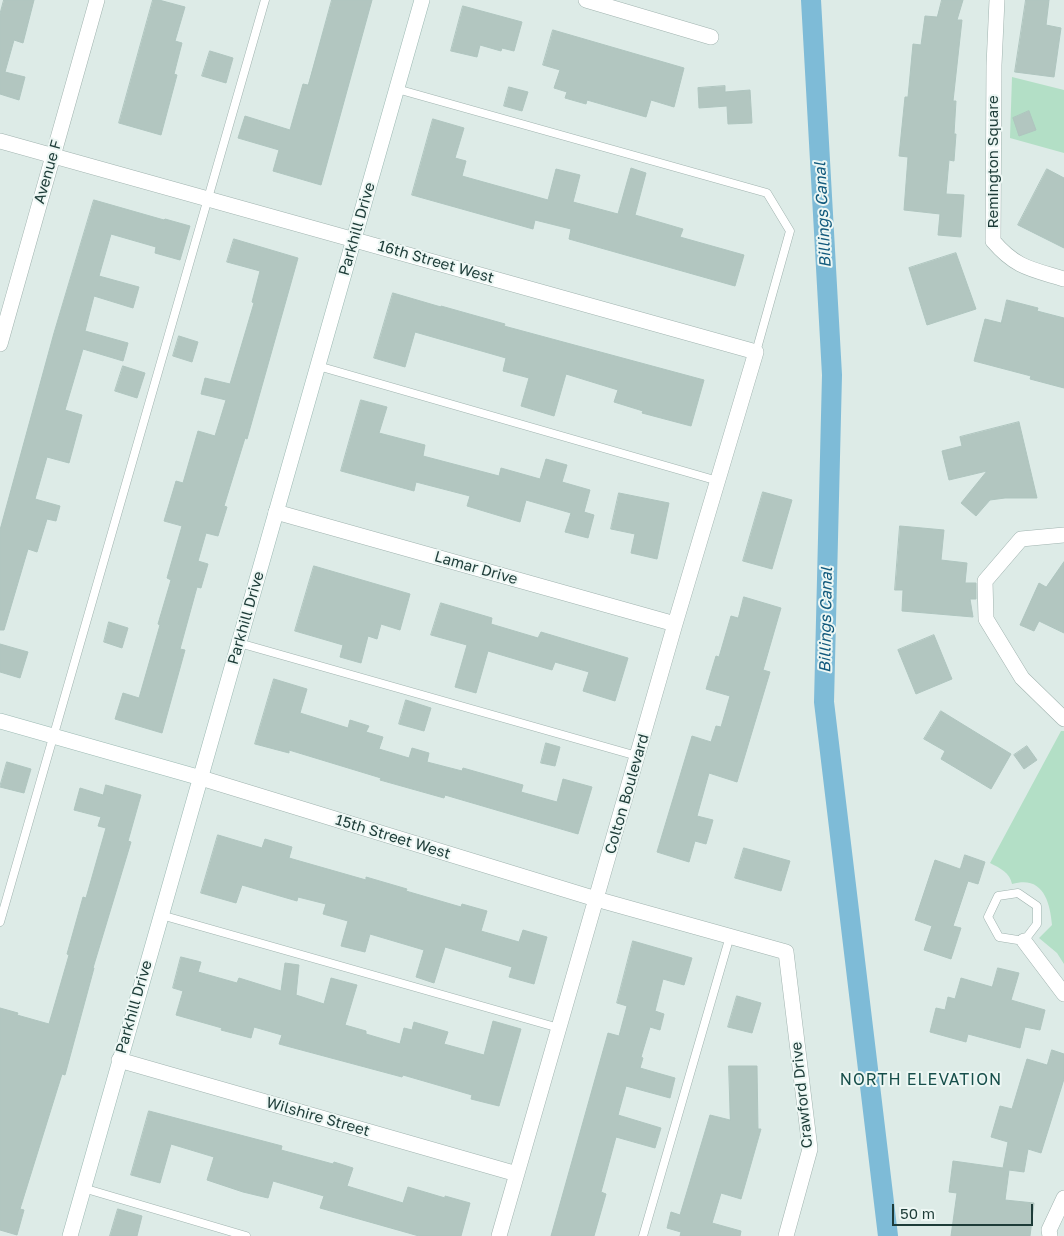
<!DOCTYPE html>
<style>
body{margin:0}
#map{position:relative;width:1064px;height:1236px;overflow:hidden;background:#ddebe7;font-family:"Golos Text",sans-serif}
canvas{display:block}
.scale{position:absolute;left:892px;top:1204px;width:141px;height:22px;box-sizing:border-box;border:2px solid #1d3c38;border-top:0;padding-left:6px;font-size:15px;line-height:18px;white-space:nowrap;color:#1d3c38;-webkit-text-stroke:4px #edf7f4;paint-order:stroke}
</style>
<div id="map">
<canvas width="1064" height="1236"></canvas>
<div class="scale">50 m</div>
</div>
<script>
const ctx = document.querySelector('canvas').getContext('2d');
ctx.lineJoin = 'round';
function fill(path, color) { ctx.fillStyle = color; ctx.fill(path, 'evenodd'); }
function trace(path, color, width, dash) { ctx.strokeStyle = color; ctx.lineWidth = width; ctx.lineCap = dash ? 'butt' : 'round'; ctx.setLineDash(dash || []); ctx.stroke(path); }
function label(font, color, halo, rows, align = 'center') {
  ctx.font = font + ' "Golos Text",sans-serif'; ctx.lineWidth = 4; ctx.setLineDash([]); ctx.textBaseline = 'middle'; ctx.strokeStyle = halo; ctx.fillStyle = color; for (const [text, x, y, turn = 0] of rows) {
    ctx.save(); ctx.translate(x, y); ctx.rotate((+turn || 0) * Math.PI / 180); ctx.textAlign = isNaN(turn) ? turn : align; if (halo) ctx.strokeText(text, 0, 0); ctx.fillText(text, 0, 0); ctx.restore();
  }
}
fill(new Path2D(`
 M1012,77L1064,90V153L1010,138Z
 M1061,731H1064V964L1057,953L1039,938L1052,925C1050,900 1042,875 1012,884C1010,873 1000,868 990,863Z`), '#b3dfc6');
trace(new Path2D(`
 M811,0L832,375L824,702L888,1236`), '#7ebbd7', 20);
const building = new Path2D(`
 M4,0H34L23,43L14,40L5,72L25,77L19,100L0,94V14Z
 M153,0H159L185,7L175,41L182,43L174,74L177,75L161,135L119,123Z
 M332,0H372L321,185L273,171L279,150L238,138L245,116L290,130L303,84L308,85Z
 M942,0H963L957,20H962L953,101H956L954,134H956L954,161L949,160L946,194L964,195L961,237L938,235L940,214L904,210L908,157L899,156L905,97H908L913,44L921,45L925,16L937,17Z
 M1026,0H1049L1046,25L1061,28L1054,77L1015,72Z
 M463,6L522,22L514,51L502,48L501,51L480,45L477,57L451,51Z
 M553,30L684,68L674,107L651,100L646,117L587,100L586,104L565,98L567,92L554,88L560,70L543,65Z
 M210,51L233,58L226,83L202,76Z
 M725,86V92L750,90L752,123L728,124L727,106L699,108L698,88Z
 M509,87L528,92L522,111L504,106Z
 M1029,111L1036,130L1019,136L1013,118Z
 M433,119L464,128L455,158L466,161L462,176L548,200L556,169L580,175L573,202L618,214L631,168L646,173L635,215L683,229L680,237L744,255L735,286L569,239L571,229L535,220L533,229L412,195Z
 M1047,169L1064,178V248L1018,225Z
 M94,200L164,220L165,219L190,226L180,260L155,253L156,247L111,234L99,276L139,287L133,308L94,296L85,331L128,343L123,361L83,349L65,410L82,415L69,463L47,457L35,499L60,506L56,521L47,519L37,552L28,549L4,630H0V530L54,333Z
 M234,239L298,258L247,439L245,438L224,506L227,507L218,536L206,533L198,561L208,564L201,588L197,587L180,649L185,650L162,733L115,719L123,693L139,698L160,625L158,624L171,580L167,578L182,526L164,521L176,481L183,483L198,431L215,436L226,400L201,394L205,378L230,384L254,303L252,302L260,271L227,262Z
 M956,253L976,309L927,325L909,268Z
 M393,293L441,307V306L505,324L504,326L704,380L691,426L642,413L643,411L614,402L618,390L566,374L554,416L521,406L529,378L503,371L506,358L415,332L405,367L374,358Z
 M1007,300L1038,308L1037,311L1064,318V388L1030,379L1031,376L974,361L985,319L1001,323Z
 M179,336L198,342L192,362L173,356Z
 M123,366L145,373L137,398L115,391Z
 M361,400L387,407L379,433L425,445L423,456L499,476L501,468L540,479L546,459L567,465L562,482L590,490L584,512L594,515L588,538L565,532L571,513L526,500L520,522L467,506L470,496L416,482L414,491L341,471Z
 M1019,422L1037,498H1005L990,500L976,516L961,503L987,471L949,480L942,451L962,446L960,437Z
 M763,492L792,500L772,569L743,561Z
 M619,493L669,503L657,559L631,553L635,534L611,529Z
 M900,526L944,530L941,560L967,563L965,583H976V599H970L973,617L902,611L903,590H895Z
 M1064,562V633L1039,621L1034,631L1020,625L1039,583L1046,587Z
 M314,566L410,594L400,630L381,624L377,639L368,636L361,663L340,657L343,645L295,631Z
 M744,597L781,608L763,670L770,672L737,782L709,773L697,816L713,820L706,844L695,841L689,862L657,852L692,736L711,742L716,726L721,727L730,696L706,689L716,656L719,657L731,616L738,618Z
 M441,603L492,618L491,624L538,638L541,632L628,658L615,701L583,691L589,672L555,662L552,670L488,651L476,693L455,687L467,645L431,635Z
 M109,622L128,628L122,648L104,642Z
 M934,635L952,679L916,694L898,650Z
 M0,644L28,652L20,678L0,672Z
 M274,679L307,689L300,713L348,728L350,720L369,726L366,732L383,737L379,749L409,758L412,748L429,753L427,762L462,771L463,768L523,785L521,792L557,802L563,779L592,787L578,834L445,795L444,798L380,780L381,778L289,750V753L255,744Z
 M406,700L431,708L424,731L399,724Z
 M941,711L1011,754L991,789L941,759L945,751L924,739Z
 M546,743L560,747L555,766L541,763Z
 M1027,746L1037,760L1024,769L1014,755Z
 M7,762L31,769L24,793L0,787Z
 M106,785L141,795L128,841L131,842L93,968H94L65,1075L62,1074L20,1209L24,1210L17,1235L0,1230V1008L18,1013L17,1015L49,1024L69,955L67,954L83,897L86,898L106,828L98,826L101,817L74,810L80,788L103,795Z
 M218,835L262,848L265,839L292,847L289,858L366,880V877L407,889L406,891L461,907L462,904L487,911L481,931L519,942L523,930L547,937L534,984L509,977L512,967L445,947L434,983L416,977L424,950L370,934L365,952L341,946L348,921L323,914L326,904L298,897L297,901L242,885L236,903L201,893Z
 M744,848L790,861L781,891L735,878Z
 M965,855L985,862L978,884L968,881L953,926L961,928L951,959L924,950L932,926L915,920L935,860L960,869Z
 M633,941L692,958L684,985L663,979L655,1011L664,1014L660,1030L650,1027L641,1057L643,1058L640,1068L675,1078L670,1098L626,1086L618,1115L661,1128L655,1148L616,1137L601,1192L606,1194L594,1236H551L608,1033L619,1036L627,1006L617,1003Z
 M181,957L201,962L198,972L237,983L239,978L281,991L285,963L299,965L296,995L324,1004L331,978L357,985L345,1025L366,1031V1034L400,1044L404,1028L412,1030L414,1022L448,1032L444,1044L484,1055L493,1021L521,1029L499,1106L471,1099L472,1095L403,1075L402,1077L279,1044L282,1035L254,1027L251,1038L221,1030L222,1028L176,1015L183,991L173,988Z
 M998,968L1019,973L1011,1000L1045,1010L1040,1030L1025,1027L1020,1048L968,1034L966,1042L930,1032L936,1008L945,1010L948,997L955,999L961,978L992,987Z
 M737,996L761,1003L752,1033L728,1027Z
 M1052,1050L1064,1054V1079L1041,1153L1028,1149L1024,1172L1009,1170L1005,1200L1034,1203L1030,1236H951L957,1193L949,1192L953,1161L1003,1168L1008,1142L991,1137L1000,1106L1012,1109L1027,1059L1047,1065Z
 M729,1066H757L758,1129H761L741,1199L721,1193L712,1223L741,1231L740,1236H680L681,1232L667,1228L671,1212L680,1215L710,1115L730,1120Z
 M149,1111L282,1146L281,1150L333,1164L334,1162L353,1168L347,1186L403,1203L408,1187L445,1198V1196L470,1203L461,1236H419L320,1208L324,1196L273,1181L268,1198L243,1192L207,1180L214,1157L171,1144L160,1183L131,1175Z
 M118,1209L142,1216L137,1236H110Z`);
fill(building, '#b2c6c0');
trace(building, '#afc5bf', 1);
const lane = new Path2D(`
 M397,89L767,193L790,231L756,352
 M318,366L718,481
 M239,643L637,756
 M1018,893L1037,906V924L1024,941L999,937L988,917L998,896Z
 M161,915L559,1028
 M0,922L265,0
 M83,1188L246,1236
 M643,1236L730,936`);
const street = new Path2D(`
 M586,0L711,37
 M997,0L994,65L993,241C1016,268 1031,269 1064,279
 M0,141L756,352L675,624L499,1236
 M0,344L97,0
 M276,512L675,624
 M1064,535L1021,539L985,581L986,619L1022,678L1064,719
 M201,778L596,899L786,952L810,1149L786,1236
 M1024,941L1064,994
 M119,1060L517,1174
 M1050,1236L1049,1230L1064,1198`);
const secondary = new Path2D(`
 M0,721L201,778
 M70,1236L422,0`);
trace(lane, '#a0b3af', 9);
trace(street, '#a0b3af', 16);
trace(secondary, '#9bb8b2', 16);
trace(lane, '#fff', 8);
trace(street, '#fff', 15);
trace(secondary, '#fff', 15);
label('15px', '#1d3c38', '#edf7f4', [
 ["Remington Square",993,162,-90],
 ["Avenue F",48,172,-74],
 ["Parkhill Drive",357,229,-74],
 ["16th Street West",436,262,16],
 ["Lamar Drive",476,568,16],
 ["Parkhill Drive",246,618,-74],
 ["Colton Boulevard",627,794,-74],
 ["15th Street West",393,837,17],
 ["Parkhill Drive",134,1007,-74],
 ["Crawford Drive",802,1095,-96],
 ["Wilshire Street",318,1117,16]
]);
label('italic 16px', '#125a7d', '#edf7f4', [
 ["Billings Canal",823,215,-93],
 ["Billings Canal",826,620,-89]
]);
ctx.letterSpacing = '1px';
label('16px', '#174f4b', '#edf7f4', [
 ["NORTH ELEVATION",921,1080]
]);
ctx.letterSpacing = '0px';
</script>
